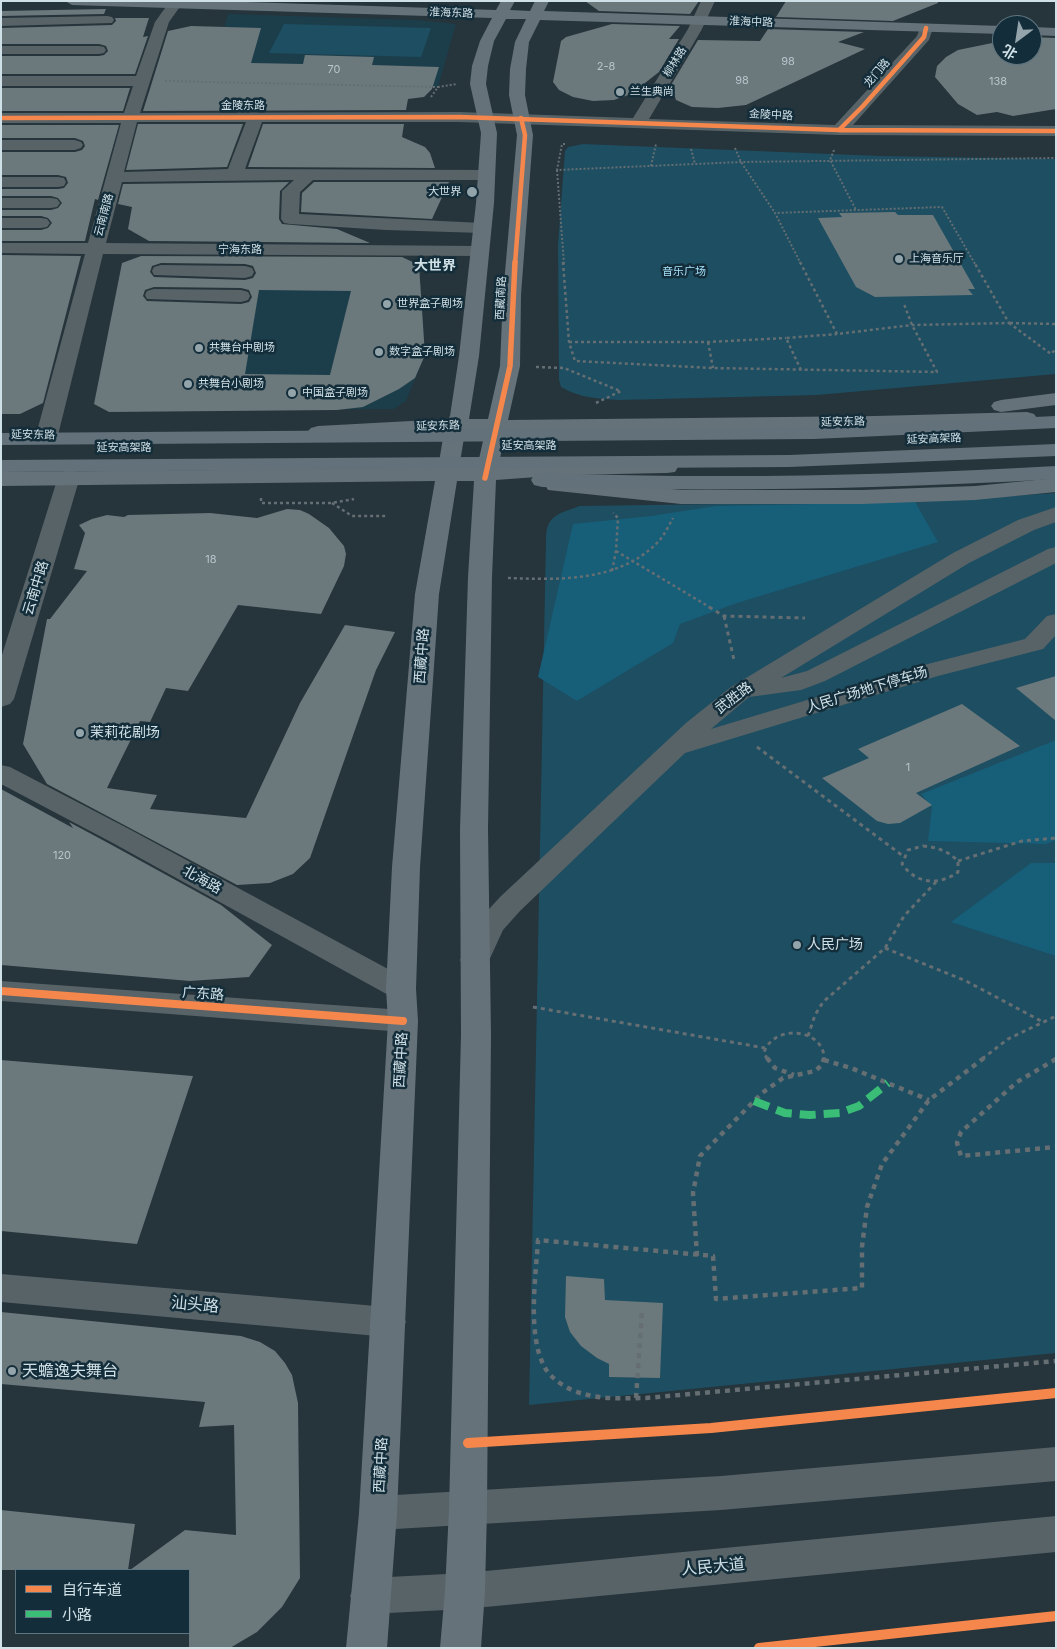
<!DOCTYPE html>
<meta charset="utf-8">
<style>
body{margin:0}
#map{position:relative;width:1057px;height:1649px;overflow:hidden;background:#26343b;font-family:Inter,"Noto Sans SC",sans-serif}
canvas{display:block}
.frame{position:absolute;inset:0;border:2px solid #d0e0e7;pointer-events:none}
.legend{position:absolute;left:15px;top:1569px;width:175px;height:65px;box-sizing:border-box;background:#132e3a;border:1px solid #5f757f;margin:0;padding:6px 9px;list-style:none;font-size:15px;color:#d0e0e7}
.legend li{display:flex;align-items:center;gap:10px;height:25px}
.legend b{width:25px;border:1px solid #5f757f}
.north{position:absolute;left:992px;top:15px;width:50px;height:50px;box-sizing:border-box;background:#132e3a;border:1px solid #5f757f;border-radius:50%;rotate:211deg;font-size:14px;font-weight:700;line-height:20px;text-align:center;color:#d0e0e7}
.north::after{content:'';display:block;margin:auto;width:18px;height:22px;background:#94a4ab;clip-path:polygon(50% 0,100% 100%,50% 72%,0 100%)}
</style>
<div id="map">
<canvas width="1057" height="1649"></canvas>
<div class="frame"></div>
<ul class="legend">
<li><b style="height:6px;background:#f5874c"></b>自行车道</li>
<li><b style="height:6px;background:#3abd76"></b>小路</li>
</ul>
<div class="north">北</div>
</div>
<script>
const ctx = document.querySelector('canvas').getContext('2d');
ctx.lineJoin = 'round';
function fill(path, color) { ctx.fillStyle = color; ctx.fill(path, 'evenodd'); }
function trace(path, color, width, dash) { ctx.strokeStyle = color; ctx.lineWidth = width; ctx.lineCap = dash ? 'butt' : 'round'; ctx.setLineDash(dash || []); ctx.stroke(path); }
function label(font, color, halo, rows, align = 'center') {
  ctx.font = font + ' Inter,"Noto Sans SC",sans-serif'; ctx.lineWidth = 5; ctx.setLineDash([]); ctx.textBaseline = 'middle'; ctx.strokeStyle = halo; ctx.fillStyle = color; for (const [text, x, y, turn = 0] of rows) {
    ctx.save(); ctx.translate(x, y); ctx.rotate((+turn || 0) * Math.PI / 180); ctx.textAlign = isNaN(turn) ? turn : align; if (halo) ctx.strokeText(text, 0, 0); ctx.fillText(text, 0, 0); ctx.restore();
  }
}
fill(new Path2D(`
 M228,14L418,20L456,24L438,87L209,81Z
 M404,258L419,265L425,355L406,401L394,409L239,410L262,262Z`), '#1c3e4b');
fill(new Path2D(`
 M284,24L431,28L421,57L269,53Z
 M583,144L881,156L1056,159V374L817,395L619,400C598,399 580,398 561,387L559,380L558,245L565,151L568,147Z
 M1056,493V1353L529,1405L546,537C547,514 560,514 579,506L931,501Z`), '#1d4e61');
fill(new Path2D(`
 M915,502L938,542L737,603L680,624L673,643L577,701L538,677L573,524L651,516L716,506Z
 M1056,740V840L1046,844L928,841L932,807L921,794Z
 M1031,863H1056V956L951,922Z`), '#175e78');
fill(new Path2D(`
 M585,1H699L690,14L599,11Z
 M786,1H938V3L893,21L776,17Z
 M106,9L104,14L1,16V11Z
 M115,18H149L143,37L148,36L135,74H1V56H99L104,55L108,51L106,46L99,44H1V28L112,25L116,21Z
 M612,24L680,26L669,39H679L659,72L631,94L614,100L593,101L573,97L559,90L553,82L561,41L566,37Z
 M191,26L261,28L251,63L303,64L305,55L374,57L372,65L439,67L432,89L424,97L408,99L406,110L143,111L168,31Z
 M768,29L864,32L838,42L865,49L746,105L718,108L692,107L676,100L671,85L698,40L760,41Z
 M1032,37L1056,38V109L1013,116L997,112L977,115L958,104L935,77L937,66L946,57L958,50L1002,41V55H1032Z
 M1,88H130L123,111H1Z
 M138,124H243L227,167L126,170Z
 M263,124H404L402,137L425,147L430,153L435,168L248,167Z
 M1,125H119L98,200L95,199L85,241H1V230H41L48,228L52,223L48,218L41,216H1V210H51L58,208L62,203L58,198L51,196H1V189H58L64,188L68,183L66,177L58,175H1V152H75L82,150L85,146L83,141L75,138H1Z
 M289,182L280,191L279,219L282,224L337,229L370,243L149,241L128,229L132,207L118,204L123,184Z
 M314,182H449L432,219L301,212L302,193Z
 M895,212L898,215H933L975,289H968L973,295L875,297L856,287L818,218L842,217L839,213Z
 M1,255L81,256L43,403L20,414H1Z
 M141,256L402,257L419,265L425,355L415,378L399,389L363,407L337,410L109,412L94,404L122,263ZM161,263L245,264L253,266L256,273L253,278L245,280L154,277L150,272L152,266ZM154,287L241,288L249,290L252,297L249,302L241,304L147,301L143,296L145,290ZM259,290L351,291L330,375L245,374Z
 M287,509L300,510L309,514L329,528L344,546L346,554L344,566L321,614L238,605L188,691L166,688L150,722L140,721L107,788L157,795L150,809L246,818L300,703L345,625L395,632L376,670L310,858L293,874L270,883L237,885L47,784L23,744L47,619H50L87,571L74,569L85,533L79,525L92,519L107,515L124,517L128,515L210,513L257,518Z
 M1056,676V721L1016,688Z
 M962,704L1020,746L916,793L932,805L900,823L888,824L877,821L822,778L869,758L858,749Z
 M1,789L73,828L69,822L110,844L221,905L272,945L249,977L190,981L1,965Z
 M1,1060L193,1076L137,1244L1,1231Z
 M566,1276L604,1279L605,1300L663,1303L660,1378L609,1377V1364L597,1358L581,1346L570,1332L565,1317Z
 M1,1312L241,1336L260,1342L275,1351L285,1363L292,1375L298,1403L300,1578L282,1607L257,1632L230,1648H189V1570H130L185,1530L236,1535L234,1425L199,1427L205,1402L1,1384Z
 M1,1510L135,1524L128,1570H1Z`), '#6b787c');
trace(new Path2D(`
 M165,81L438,87
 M431,97L438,87L457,84
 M565,144H562L557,170L741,162L1056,158
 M735,148L741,162L775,213
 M691,149L695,164
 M834,150L830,160L856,210
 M651,166L656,144
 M557,170L564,264
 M801,264L775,213L942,207L975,264`), '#646e73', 2, [2, 2]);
trace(new Path2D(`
 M563,262L569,342L575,361L713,368L937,372L912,325L904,304
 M800,262L837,334L912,325L1009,323L974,262
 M1009,323L1051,354L1056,349
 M1010,323L1056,324
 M569,342H708L786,338
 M708,342L713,368
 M536,367L564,368L620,391
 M801,370L786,338L837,334
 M596,403L621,391
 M261,498V503H331L354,499
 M332,503L352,516H387
 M616,551L711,608
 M612,571L616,551L618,518L613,513
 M508,578C560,580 620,582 659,541C665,534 669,525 673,518`), '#646e73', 2.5, [3, 3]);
trace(new Path2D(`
 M709,607L724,616L805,618
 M724,616L734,660
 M757,747L903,856
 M923,846C937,847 948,851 958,861V872C939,886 916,884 902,864L908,850Z
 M958,861L1022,841L1056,838
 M885,948L966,981L1043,1022
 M533,1007L765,1048
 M808,1036L815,1015L823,1002L885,948L904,916L936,882
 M767,1059L764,1052C776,1022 825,1030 824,1059
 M982,1059L1008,1039L1056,1016`), '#646e73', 3, [4, 4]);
trace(new Path2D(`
 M767,1058L775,1068L794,1075
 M984,1058L929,1100L882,1164L867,1207L862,1247V1288L716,1299L713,1256L538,1240C536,1276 527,1333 544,1366C551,1380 570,1391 584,1394C604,1400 626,1398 646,1398L1056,1361
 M1056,1059L1017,1082L961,1132L957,1143L961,1156L1056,1147
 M824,1060L851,1068L929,1100
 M697,1256L693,1193L700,1156L762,1093L783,1078L815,1071L822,1065L824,1058
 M636,1398L642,1311`), '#646e73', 4.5, [5, 5]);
fill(new Path2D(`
 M170,1H184L169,22L140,113L459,112L633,118L688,29L701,1H715L702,29L649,119L835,125L917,36L921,25H931L933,28L929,40L853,125L1056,126V136L839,135L459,122H262L245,169L487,170L493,171L495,175L493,179L487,180H313L300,192L299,214L482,223L488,224L491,228L488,232L482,233L386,230L290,224L284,223L281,219L282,191L294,180L122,182L106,243L479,246L485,247L488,251L485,255L479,256L103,254L58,435L54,439L47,441L40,439L36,435L85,254L1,253V243H88L121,123H1V113H124L133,86H1V76H136L155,22ZM137,122H246L228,169L124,172Z
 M107,16L112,17L114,20L112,23L1,26V18Z
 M1,46H99L104,47L106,50L104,53L99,54H1Z
 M1,140H75L81,142L83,145L81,148L75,150H1Z
 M1,177H58L64,178L66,182L64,186L58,187H1Z
 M1,198H51L57,199L60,203L57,207L51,208H1Z
 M1,218H41L47,219L50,223L47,227L41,228H1Z
 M161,265L245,266L252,268L254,272L252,276L245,278L154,275L152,271L154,267Z
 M154,289L241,290L248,292L250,296L248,300L241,302L147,299L145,295L147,291Z
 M69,470L77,472L80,477L14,699L10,704L1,707V658L58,477L61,472Z
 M1056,507V522L1034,530L969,563L781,678L807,671L1048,549L1056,547V563L825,681L801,690L749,697L711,729L920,666L1025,639L1047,616L1056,614V635L1043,649L938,676L685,753L520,911L503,930L486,967L475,970L464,967L460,960L480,919L500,897L686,723L731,687L953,553L1018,520Z
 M1,765L10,767L131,830L412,982L416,989L412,996L401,999L390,996L111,842L1,784Z
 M1,981L403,1010L414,1013L418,1021L414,1029L403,1032L1,1001Z
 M1,1274L388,1307L401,1312L406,1322L401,1332L388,1337L1,1302Z
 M1056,1447V1481L721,1510L378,1530L364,1525L359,1513L364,1501L378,1496L721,1476Z
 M1056,1516V1552L465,1609L370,1614L356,1609L350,1596L356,1583L370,1578L465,1573Z`), '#586367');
fill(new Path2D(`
 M65,1H215L496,10L501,1H515L510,10L530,11L535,1H549L544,11L1002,26V34L540,20L529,42L526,69L525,95L533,135L521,295L520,366L508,420L875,416L1027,412L1034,414L1037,418L1034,422L1027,424L875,428L506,432L498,467L564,463L667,461L675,462L678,467L675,472L667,473L564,475L496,480L492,577L488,829L491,1035L487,1509L485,1591L481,1648H440L445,1591L449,1509L461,1035L460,829L468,577L474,481H457L439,594L420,867L416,989L418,1021L397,1513L387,1648H346L359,1513L388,1021L386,989L392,867L415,594L435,481L1,486V472L438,468L444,432L318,438L311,436L307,432L311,428L318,426L448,419L450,416L459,356L476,203L481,133L470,84L472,66L480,41L492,18L72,5ZM506,19H526L515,42L510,69L509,95L517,135L503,295L500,366L488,419H469L479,356L494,203L497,133L486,84L488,66L494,41ZM465,432H485L477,468H459Z
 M1032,27L1056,28V36L1032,35Z
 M1056,393V405L1001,412L994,410L991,406L994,402L1001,400Z
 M556,478L681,490H862L975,486L1056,478V492L975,500L862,504H681L548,490L545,485L548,480Z`), '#667279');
fill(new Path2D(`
 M1056,416V428L814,439L1,445V433L814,427Z
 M1056,444V456L789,467L1,472V460L789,455Z
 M1056,466V479C884,489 714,492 542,487L534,485L531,480L534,475L542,473C714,479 884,476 1056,466Z`), '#63717b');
trace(new Path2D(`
 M754,1101L785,1113L810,1115L840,1113L859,1106L888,1083`), '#3abd76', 8, [16, 8]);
trace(new Path2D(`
 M1,118L459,117L839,130L1056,131
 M839,130L863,106L924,37L926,28
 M515,264L525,135L521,118`), '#f5874c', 4.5);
trace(new Path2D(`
 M485,478L510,366L515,262`), '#f5874c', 5.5);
trace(new Path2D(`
 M1,991L403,1021`), '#f5874c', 8);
trace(new Path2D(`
 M468,1443L711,1428L1056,1393
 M759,1648L1056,1616`), '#f5874c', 10);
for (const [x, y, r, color] of [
 [620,92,5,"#94a4ab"],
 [472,192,6,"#94a4ab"],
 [899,259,5,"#94a4ab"],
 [387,304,5,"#94a4ab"],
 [199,348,5,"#94a4ab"],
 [379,352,5,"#94a4ab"],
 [188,384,5,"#94a4ab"],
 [292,393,5,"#94a4ab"],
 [80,733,5,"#94a4ab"],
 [797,945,5,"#94a4ab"],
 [12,1371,5,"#94a4ab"]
]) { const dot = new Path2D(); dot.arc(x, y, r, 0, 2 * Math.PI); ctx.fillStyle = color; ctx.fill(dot); trace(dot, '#132e3a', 2); }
label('11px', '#d0e0e7', '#132e3a', [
 ["淮海东路",451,13,2],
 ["淮海中路",751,22,2],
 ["柳林路",675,62,-59],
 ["龙门路",877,73,-49],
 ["金陵东路",243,106],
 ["金陵中路",771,115,3],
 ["云南南路",104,215,-75],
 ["宁海东路",240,250],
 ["西藏南路",501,298,-87],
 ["延安东路",843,422,-1],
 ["延安东路",438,426,-2],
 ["延安东路",33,435,1],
 ["延安高架路",934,439,-2],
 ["延安高架路",529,446],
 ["延安高架路",124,448]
]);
label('11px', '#b7c6cc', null, [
 ["98",788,62],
 ["2-8",606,67],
 ["70",334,70],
 ["98",742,81],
 ["138",998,82],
 ["18",211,560],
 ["1",908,768],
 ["120",62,856]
]);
label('11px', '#d0e0e7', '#132e3a', [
 ["兰生典尚",630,92],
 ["大世界",461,192,"right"],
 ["上海音乐厅",909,259],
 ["世界盒子剧场",397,304],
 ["共舞台中剧场",209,348],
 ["数字盒子剧场",389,352],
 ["共舞台小剧场",198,384],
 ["中国盒子剧场",302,393]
], 'left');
label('11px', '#a8e2fc', '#132e3a', [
 ["音乐广场",684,272]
]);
label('bold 14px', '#d0e0e7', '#132e3a', [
 ["大世界",435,266]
]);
label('14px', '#d0e0e7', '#132e3a', [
 ["云南中路",36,588,-73],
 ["西藏中路",422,656,-86],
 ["人民广场地下停车场",867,690,-17],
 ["武胜路",734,698,-37],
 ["北海路",202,880,29],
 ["广东路",203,994,4],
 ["西藏中路",401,1060,-87],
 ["西藏中路",381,1465,-87]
]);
label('14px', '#d0e0e7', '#132e3a', [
 ["茉莉花剧场",90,733],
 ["人民广场",807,945]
], 'left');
label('16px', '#d0e0e7', '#132e3a', [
 ["汕头路",195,1305,5],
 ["人民大道",713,1567,-5]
]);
label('16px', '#d0e0e7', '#132e3a', [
 ["天蟾逸夫舞台",22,1371]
], 'left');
</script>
